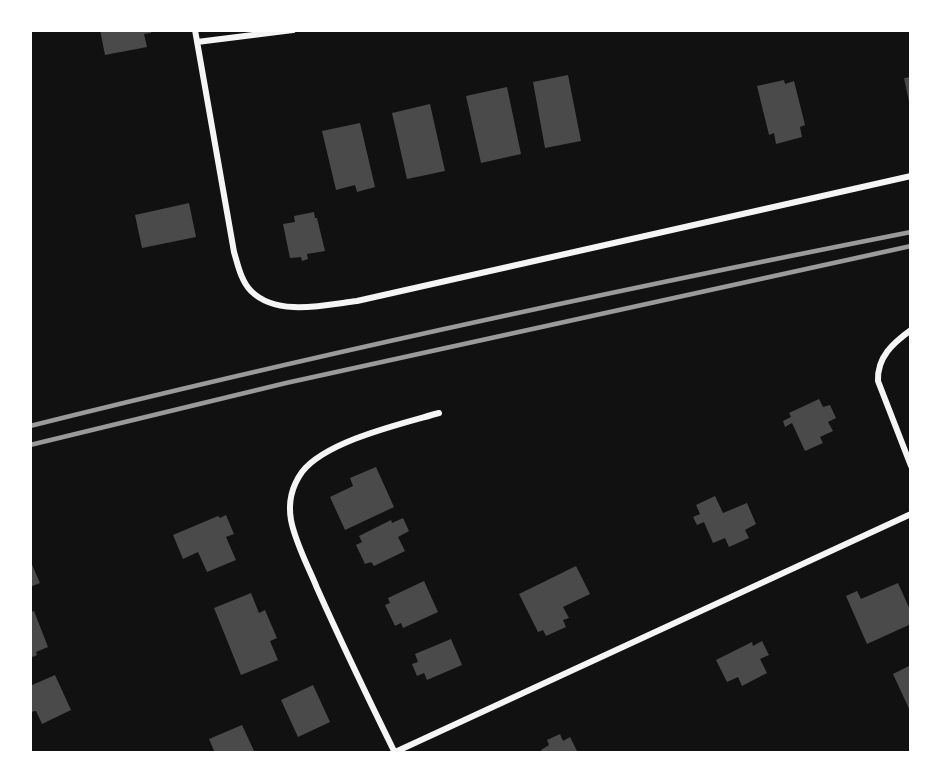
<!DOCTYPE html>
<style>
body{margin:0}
#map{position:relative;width:941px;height:783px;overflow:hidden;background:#111;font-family:Jost,sans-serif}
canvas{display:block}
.frame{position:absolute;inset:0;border:32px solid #fff;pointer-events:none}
</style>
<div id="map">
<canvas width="941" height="783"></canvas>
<div class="frame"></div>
</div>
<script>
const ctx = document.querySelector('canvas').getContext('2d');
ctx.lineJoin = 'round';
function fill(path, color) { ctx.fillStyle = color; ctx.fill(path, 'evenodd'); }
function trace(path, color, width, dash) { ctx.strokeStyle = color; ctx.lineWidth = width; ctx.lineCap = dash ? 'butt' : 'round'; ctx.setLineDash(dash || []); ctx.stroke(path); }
fill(new Path2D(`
 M100,30H151V33L144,34L147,47L105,55Z
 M568,75L581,141L545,148L533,82Z
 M911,77V105L910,106L904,78Z
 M784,80L785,84L794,81L805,125L800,127L802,137L776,144L774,133L769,135L757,86Z
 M507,87L521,154L481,163L466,96Z
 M430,104L445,171L407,179L392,113Z
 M360,123L375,187L357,192L355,185L336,190L322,131Z
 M189,203L196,237L142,248L135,215Z
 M314,212L315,218H317L325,251L307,254L308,259L302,261L301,257L290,258L283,224L295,222L294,216Z
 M819,399L823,407L830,405L836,418L828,422L833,431L820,437L823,443L805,451L792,423L785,427L783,421L791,417L789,413Z
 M376,467L394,507L345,530L330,497L353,486L350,478Z
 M715,496L723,513L747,503L756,524L745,530L749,538L729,547L725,538L713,543L704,522L697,525L693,517L700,514L696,505Z
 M226,515L234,534L226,537L236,560L207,572L198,552L183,559L173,535L218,516L220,518Z
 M403,518L409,531L398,537L405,551L374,566L371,562L365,564L356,545L362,542L359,536L391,520L392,523Z
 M30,560L40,583L30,587Z
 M576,566L590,594L563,607L569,618L563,620L566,627L546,636L543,630L538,632L519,594Z
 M424,581L438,612L403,628L401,623L395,626L385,605L390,603L388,598Z
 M898,583L911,612V624L867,644L846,596L857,591L861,599Z
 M251,593L259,613L265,610L277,638L270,641L278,660L241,675L214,608Z
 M34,611L48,647L36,652L37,655L33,657L30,654V612Z
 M451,639L462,665L427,680L424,673L417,676L412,664L418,662L415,654Z
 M762,641L769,655L760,659L767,673L742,686L738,677L727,682L716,660L752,642L753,646Z
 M911,665V713L893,674Z
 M55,675L71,710L42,724L36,711L30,712V702H32L30,686Z
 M313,685L330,722L298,737L281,700Z
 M242,725L255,753H215L209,739Z
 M560,734L563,741L570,737L578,753H542L541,750L549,745L547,740Z`), '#4a4a4a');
trace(new Path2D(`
 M195,30L234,252C238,265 241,281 251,291C277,317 325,305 357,301L911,176
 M197,42L293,30
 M911,330C893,343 877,357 878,381L911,466
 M393,753L911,514
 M395,753C368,698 342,644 317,588C308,566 295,542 291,520C288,503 292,486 302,472C326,441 401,424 439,413`), '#f5f5f5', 6);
trace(new Path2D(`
 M30,426C322,353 616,290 911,232
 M30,445L286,383L911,246`), '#9a9a9a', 4.5);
</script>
